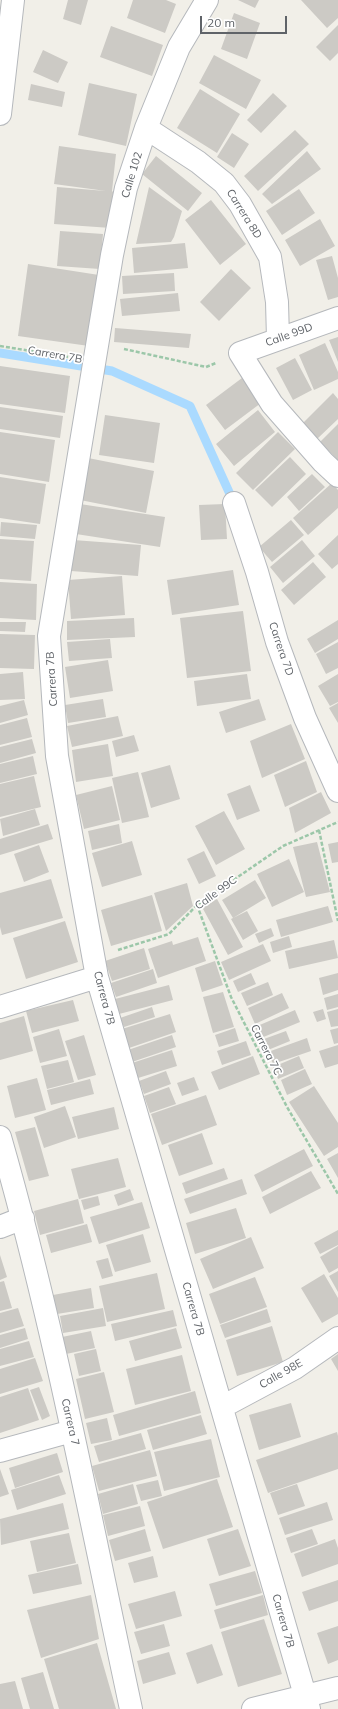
<!DOCTYPE html>
<style>
body{margin:0}
#map{position:relative;width:338px;height:1709px;overflow:hidden;background:#f1efe8;font-family:Mulish,sans-serif}
canvas{display:block}
.scale{position:absolute;left:200px;top:16px;width:87px;height:18px;box-sizing:border-box;border:2px solid #5f6368;border-top:0;padding-left:5px;font-size:12px;line-height:14px;white-space:nowrap;color:#5f6368;-webkit-text-stroke:3px #fff;paint-order:stroke}
</style>
<div id="map">
<canvas width="338" height="1709"></canvas>
<div class="scale">20 m</div>
</div>
<script>
const ctx = document.querySelector('canvas').getContext('2d');
ctx.lineJoin = 'round';
function trace(path, color, width, dash) { ctx.strokeStyle = color; ctx.lineWidth = width; ctx.lineCap = dash ? 'butt' : 'round'; ctx.setLineDash(dash || []); ctx.stroke(path); }
function fill(path, color) { ctx.fillStyle = color; ctx.fill(path, 'evenodd'); }
function label(font, color, halo, rows, align = 'center') {
  ctx.font = font + ' Mulish,sans-serif'; ctx.lineWidth = 3.5; ctx.setLineDash([]); ctx.textBaseline = 'middle'; ctx.strokeStyle = halo; ctx.fillStyle = color; for (const [text, x, y, turn = 0] of rows) {
    ctx.save(); ctx.translate(x, y); ctx.rotate((+turn || 0) * Math.PI / 180); ctx.textAlign = isNaN(turn) ? turn : align; if (halo) ctx.strokeText(text, 0, 0); ctx.fillText(text, 0, 0); ctx.restore();
  }
}
trace(new Path2D(`
 M0,353L112,371L190,406L234,503`), '#aadaff', 9);
fill(new Path2D(`
 M68,0H88L81,25L63,19Z
 M133,0H166L176,4L165,33L127,18Z
 M238,0H259L255,8Z
 M301,0H338V18L327,28Z
 M234,13L260,23L247,59L221,49Z
 M338,25V53L330,61L316,47Z
 M111,26L163,45L152,76L100,57Z
 M43,50L68,62L58,83L33,72Z
 M214,55L261,80L246,109L199,83Z
 M89,83L137,94L126,146L78,135Z
 M31,84L65,92L62,107L28,100Z
 M200,89L240,114L217,153L177,128Z
 M273,93L287,106L261,133L247,120Z
 M295,130L309,144L258,191L244,176Z
 M232,133L249,144L234,168L217,157Z
 M59,146L116,154L112,191L113,192L111,228L54,224L57,187L106,191L54,184Z
 M307,151L321,169L272,204L262,194Z
 M156,156L202,193L188,211L142,174Z
 M149,187L182,211L174,237L171,242L136,244Z
 M299,189L315,213L282,235L266,211Z
 M211,200L246,244L220,265L185,220Z
 M320,219L335,246L300,266L285,240Z
 M60,231L103,234L100,269L57,266Z
 M185,243L188,268L134,273L132,248Z
 M332,256L338,278V297L328,300L316,260Z
 M28,264L99,275L89,346L18,336Z
 M231,269L251,288L219,321L200,302Z
 M174,273L175,291L123,294L122,276Z
 M178,293L180,311L122,316L120,299Z
 M115,328L191,334L189,348L114,342Z
 M338,337V362L329,340Z
 M325,343L338,372V379L314,390L299,355Z
 M295,358L312,390L293,400L276,368Z
 M0,366L70,376L65,413L0,404Z
 M242,378L261,403L225,430L206,405Z
 M333,393L338,399V419L317,439L302,424Z
 M0,407L63,416L60,438L0,429Z
 M258,410L275,432L234,466L216,444Z
 M105,415L160,423L154,463L99,455Z
 M338,424V460L320,442Z
 M0,432L55,440L49,482L0,474Z
 M278,432L295,449L253,490L236,473Z
 M290,457L306,474L272,507L255,490Z
 M88,458L154,471L146,513L80,500Z
 M312,474L325,487L299,511L287,497Z
 M0,477L46,484L40,524L0,518Z
 M332,483L338,490V508L308,535L293,518Z
 M80,504L165,517L160,547L76,534Z
 M225,504L227,539L201,540L199,505Z
 M291,520L304,535L272,562L259,547Z
 M1,522L37,525L35,539L0,536Z
 M338,535V564L332,569L318,554Z
 M0,539L34,541L31,581L0,579Z
 M73,540L141,545L138,576L71,571Z
 M302,540L315,556L283,583L270,567Z
 M313,562L326,577L294,605L281,590Z
 M233,570L239,605L172,615L167,580Z
 M122,576L125,615L71,619L68,580Z
 M0,582L37,584L36,620L0,618Z
 M243,611L251,671L187,678L180,618Z
 M134,618L135,637L67,640V621Z
 M338,620V639L315,653L307,639Z
 M0,622H26L25,632L0,631Z
 M0,634L35,635L34,669L0,668Z
 M110,639L112,658L69,661L67,642Z
 M338,642V668L326,674L316,654Z
 M108,660L113,691L70,698L65,667Z
 M23,672L25,699L0,700V674Z
 M247,674L251,699L197,706L194,681Z
 M338,674V702L330,706L318,686Z
 M103,699L106,717L68,723L65,705Z
 M259,699L266,720L226,733L219,712Z
 M24,700L28,715L0,723V706Z
 M338,703V723L329,708Z
 M118,716L123,736L72,747L67,726Z
 M27,718L32,737L0,745V725Z
 M291,724L305,759L262,778L250,741Z
 M134,735L139,751L116,757L112,741Z
 M32,739L36,753L0,763V747Z
 M108,744L113,776L76,782L72,750Z
 M33,756L37,774L0,783V764Z
 M306,761L317,792L285,807L274,775Z
 M170,765L180,799L151,808L141,773Z
 M138,772L149,817L122,823L112,778Z
 M34,776L41,807L0,817V784Z
 M250,785L260,811L237,820L227,794Z
 M112,786L120,820L84,829L76,795Z
 M321,792L331,813L295,833L289,808Z
 M35,809L40,825L3,836L0,819Z
 M224,811L245,849L216,865L195,826Z
 M48,824L53,839L0,855V839Z
 M119,824L122,843L92,850L88,831Z
 M132,841L142,875L102,887L92,853Z
 M317,842L330,892L306,897L293,847Z
 M338,842V862L332,863L328,844Z
 M39,845L49,872L24,882L14,854Z
 M204,851L216,876L199,884L187,859Z
 M289,859L304,892L272,907L257,874Z
 M51,879L63,918L2,935L0,927V893Z
 M255,880L266,898L233,918L222,900Z
 M187,883L193,906L166,931L154,893Z
 M152,895L162,931L111,946L101,910Z
 M217,899L243,947L228,955L202,907Z
 M328,906L333,922L281,937L276,920Z
 M247,911L258,931L243,940L231,919Z
 M65,921L78,962L26,979L13,938Z
 M271,928L274,936L259,943L255,934Z
 M289,936L292,947L273,953L270,942Z
 M198,937L206,961L158,978L148,949L172,941L173,945Z
 M334,940L338,958L289,969L285,951Z
 M263,944L271,961L229,980L221,962Z
 M144,948L150,969L112,981L105,961Z
 M215,961L223,985L202,992L195,968Z
 M153,969L157,983L116,997L111,983Z
 M251,973L256,984L238,992L233,981Z
 M338,973V990L323,995L319,978Z
 M268,982L273,995L247,1006L241,993Z
 M169,985L173,1000L119,1014L115,999Z
 M223,992L234,1027L213,1033L203,997Z
 M282,993L289,1008L255,1024L248,1008Z
 M338,994V1007L327,1010L324,998Z
 M73,1000L79,1021L32,1033L26,1011Z
 M152,1007L155,1017L124,1027L120,1018Z
 M323,1009L326,1019L317,1022L313,1012Z
 M338,1009V1026L331,1027L327,1012Z
 M295,1010L300,1022L261,1038L255,1027Z
 M170,1014L176,1032L129,1048L122,1029Z
 M24,1016L33,1051L0,1060V1023Z
 M235,1028L239,1041L219,1047L215,1035Z
 M338,1028V1043L334,1044L330,1030Z
 M59,1029L67,1056L40,1063L33,1037Z
 M286,1031L290,1041L268,1050L264,1039Z
 M84,1035L96,1075L78,1080L65,1041Z
 M172,1035L176,1047L132,1062L128,1050Z
 M307,1038L311,1051L273,1064L268,1052Z
 M246,1041L251,1055L222,1065L217,1051Z
 M338,1045V1064L325,1068L319,1051Z
 M172,1050L177,1066L138,1078L132,1063Z
 M253,1056L260,1074L219,1090L211,1072Z
 M299,1056L304,1068L278,1079L273,1067Z
 M68,1060L74,1082L47,1089L41,1066Z
 M305,1069L312,1084L287,1095L281,1080Z
 M166,1071L171,1084L144,1094L139,1081Z
 M194,1077L199,1090L182,1096L177,1083Z
 M37,1078L46,1110L15,1118L7,1086Z
 M90,1079L94,1094L51,1105L47,1090Z
 M314,1086L338,1123V1147L324,1156L289,1102Z
 M169,1087L176,1104L150,1113L144,1096Z
 M206,1095L217,1125L162,1145L151,1114Z
 M65,1106L76,1137L44,1148L34,1117Z
 M114,1107L119,1129L78,1139L72,1117Z
 M35,1127L49,1176L29,1181L15,1132Z
 M202,1133L213,1164L179,1176L168,1145Z
 M304,1149L313,1166L262,1192L254,1175Z
 M338,1153V1178L327,1159Z
 M118,1158L126,1187L79,1199L71,1169Z
 M224,1168L228,1179L186,1194L182,1183Z
 M311,1171L321,1188L270,1214L262,1197Z
 M242,1179L247,1194L190,1214L184,1199Z
 M130,1189L134,1200L118,1206L114,1195Z
 M98,1196L100,1205L84,1210L81,1200Z
 M78,1199L84,1223L40,1235L34,1211Z
 M142,1202L150,1228L99,1244L90,1217Z
 M236,1208L246,1238L195,1254L186,1223Z
 M87,1224L92,1242L51,1253L46,1235Z
 M338,1230V1245L320,1254L314,1243Z
 M143,1234L151,1262L115,1272L106,1245Z
 M251,1237L264,1268L213,1289L200,1259Z
 M338,1246V1268L329,1273L320,1257Z
 M0,1255L7,1277L0,1280Z
 M108,1258L113,1276L102,1279L96,1261Z
 M338,1271V1292L329,1276Z
 M157,1273L165,1309L107,1322L99,1286Z
 M324,1274L338,1298V1314L322,1323L301,1288Z
 M255,1277L267,1307L220,1324L209,1294Z
 M4,1281L12,1308L0,1311V1282Z
 M91,1288L94,1308L57,1314L53,1295Z
 M18,1308L24,1326L0,1333V1313Z
 M103,1308L106,1326L63,1333L60,1316Z
 M267,1309L271,1322L225,1338L220,1325Z
 M173,1310L177,1326L115,1341L111,1324Z
 M272,1326L283,1362L237,1376L226,1340Z
 M25,1328L28,1339L0,1348V1335Z
 M176,1328L182,1348L135,1361L129,1341Z
 M91,1331L95,1348L66,1354L62,1337Z
 M29,1341L34,1357L0,1366V1349Z
 M96,1349L101,1371L79,1376L74,1354Z
 M338,1354V1371L331,1359Z
 M182,1355L191,1391L135,1405L126,1369Z
 M35,1358L43,1381L0,1394V1369Z
 M104,1372L114,1412L85,1419L76,1379Z
 M39,1387L50,1416L42,1420L30,1390Z
 M28,1388L39,1420L0,1433V1397Z
 M195,1391L201,1413L119,1436L113,1415Z
 M291,1403L301,1437L259,1450L249,1415Z
 M201,1415L207,1434L153,1450L147,1430Z
 M107,1418L112,1440L91,1444L86,1423Z
 M337,1432L338,1436V1469L268,1493L256,1460Z
 M141,1433L146,1449L99,1462L94,1446Z
 M211,1439L220,1477L164,1491L154,1452Z
 M150,1450L157,1476L99,1491L92,1466Z
 M57,1453L63,1472L15,1488L9,1468Z
 M0,1469L9,1494L0,1497Z
 M59,1475L66,1494L17,1510L11,1490Z
 M217,1479L233,1527L163,1549L147,1502Z
 M158,1480L162,1496L141,1501L136,1485Z
 M133,1484L138,1504L103,1514L98,1494Z
 M297,1484L305,1506L278,1515L270,1493Z
 M327,1502L333,1520L285,1535L279,1518Z
 M63,1503L69,1529L1,1545L0,1519Z
 M140,1506L145,1526L108,1536L103,1515Z
 M145,1529L151,1551L115,1561L109,1540Z
 M238,1529L251,1566L219,1576L207,1539Z
 M312,1529L318,1544L291,1553L286,1538Z
 M69,1533L76,1563L37,1572L30,1541Z
 M335,1539L338,1548V1564L302,1577L294,1554Z
 M153,1556L158,1577L134,1583L128,1563Z
 M78,1564L82,1584L33,1594L28,1575Z
 M255,1571L262,1593L216,1606L209,1584Z
 M338,1580V1601L309,1611L302,1592Z
 M175,1591L182,1616L136,1629L128,1604Z
 M91,1595L99,1639L41,1658L27,1610Z
 M263,1595L268,1615L220,1629L214,1610Z
 M264,1619L282,1674L238,1687L221,1632Z
 M164,1624L170,1646L141,1654L134,1632Z
 M338,1626V1660L328,1664L317,1633Z
 M97,1643L116,1709H59L44,1659Z
 M212,1644L223,1675L197,1684L186,1653Z
 M169,1652L176,1674L143,1684L137,1661Z
 M43,1672L54,1709H30L21,1678Z
 M15,1681L23,1709H0V1684Z`), '#cccac5');
const minor = new Path2D(`
 M207,0L179,47L146,128L126,188L112,255L49,636L57,756L97,977L309,1709
 M0,114L13,0
 M146,128L198,162L224,183L240,204L270,257L277,302L278,339
 M338,318L240,353L272,404L323,462L338,476
 M234,503L257,572L277,642L305,718L338,791
 M0,1007L97,977
 M0,1137C54,1325 90,1518 131,1709
 M0,1227L23,1218
 M222,1407L295,1368L338,1338
 M0,1451L72,1431
 M253,1709L338,1688`);
trace(minor, '#b5b8bc', 24);
trace(new Path2D(`
 M0,346L68,357
 M124,349L206,367L216,363
 M319,830L338,921
 M197,905L231,997L287,1107L338,1194
 M118,950L169,934L197,905L283,846L338,822`), '#9cc7a9', 2.5, [4, 2]);
trace(minor, '#fff', 22);
label('11px', '#5f6368', '#fff', [
 ["Calle 102",132,175,-73],
 ["Carrera 8D",244,214,58],
 ["Calle 99D",289,335,-20],
 ["Carrera 7B",55,355,10],
 ["Carrera 7D",281,649,71],
 ["Carrera 7B",52,679,-94],
 ["Calle 99C",216,893,-36],
 ["Carrera 7B",104,998,75],
 ["Carrera 7C",266,1050,63],
 ["Carrera 7B",193,1309,74],
 ["Calle 98E",281,1374,-30],
 ["Carrera 7",70,1422,77],
 ["Carrera 7B",283,1621,74]
]);
</script>
